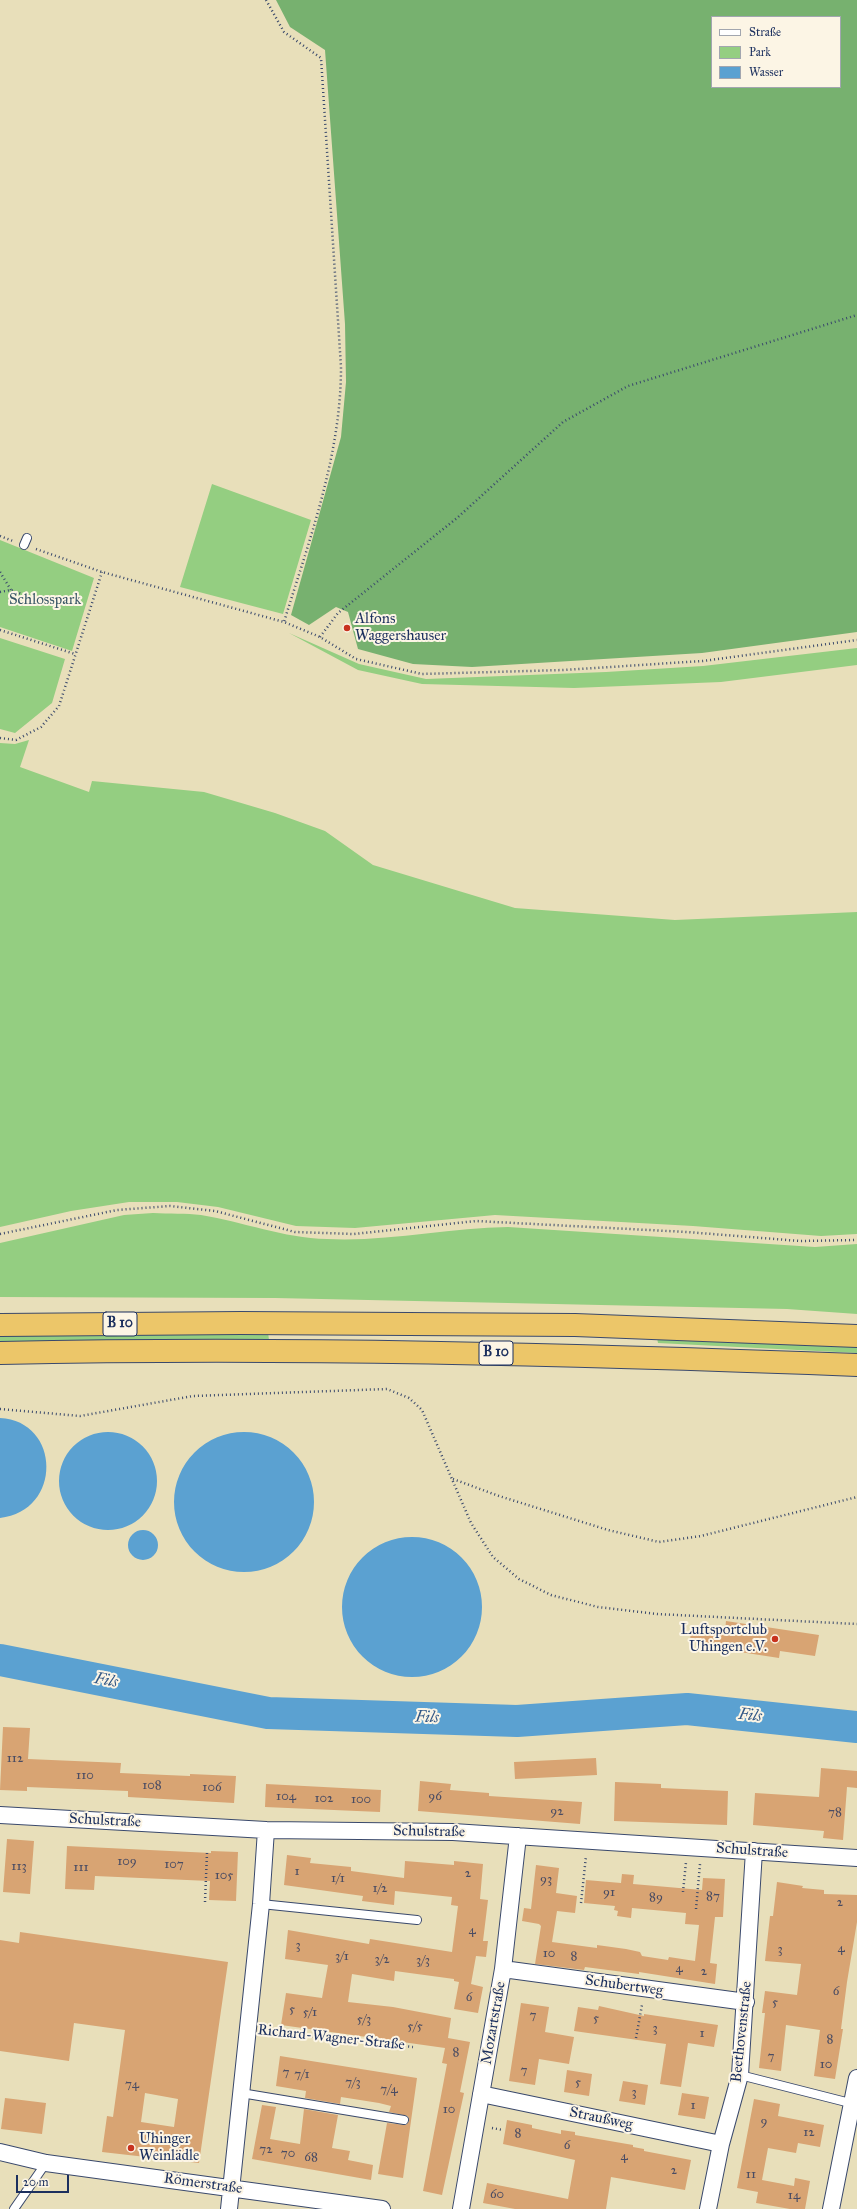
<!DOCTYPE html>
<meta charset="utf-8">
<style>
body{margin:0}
#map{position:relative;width:857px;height:2209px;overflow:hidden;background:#e8dfba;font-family:"IM FELL Great Primer",serif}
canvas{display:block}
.legend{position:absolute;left:711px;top:16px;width:130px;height:72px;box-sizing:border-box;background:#fcf5e5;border:1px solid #a2a6af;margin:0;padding:5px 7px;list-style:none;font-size:12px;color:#1b2f5e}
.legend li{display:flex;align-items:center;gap:8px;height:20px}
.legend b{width:20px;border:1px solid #a2a6af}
.scale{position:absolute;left:16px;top:2175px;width:53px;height:18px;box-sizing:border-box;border:2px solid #1b2f5e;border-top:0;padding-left:5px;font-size:12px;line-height:14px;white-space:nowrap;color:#1b2f5e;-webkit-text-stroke:3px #fcf5e5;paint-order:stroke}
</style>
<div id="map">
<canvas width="857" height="2209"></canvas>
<ul class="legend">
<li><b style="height:5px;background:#fff"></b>Straße</li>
<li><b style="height:11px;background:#94ce81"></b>Park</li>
<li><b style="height:11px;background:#5ba1d1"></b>Wasser</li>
</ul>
<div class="scale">20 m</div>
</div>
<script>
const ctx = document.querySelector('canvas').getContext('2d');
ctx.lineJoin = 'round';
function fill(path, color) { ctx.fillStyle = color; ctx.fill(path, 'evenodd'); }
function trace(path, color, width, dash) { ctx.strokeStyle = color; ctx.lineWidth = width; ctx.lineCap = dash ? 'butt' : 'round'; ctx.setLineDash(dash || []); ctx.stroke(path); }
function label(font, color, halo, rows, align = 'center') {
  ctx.font = font + ' "IM FELL Great Primer",serif'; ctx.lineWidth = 4; ctx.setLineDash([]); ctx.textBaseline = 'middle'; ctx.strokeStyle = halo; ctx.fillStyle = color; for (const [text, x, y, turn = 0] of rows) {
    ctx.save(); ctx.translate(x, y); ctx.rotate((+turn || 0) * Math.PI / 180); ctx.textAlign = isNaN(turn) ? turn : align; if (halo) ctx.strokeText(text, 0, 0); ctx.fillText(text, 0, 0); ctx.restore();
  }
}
fill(new Path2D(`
 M212,484L311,520L283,614L180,587Z
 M0,540L94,578L72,651L0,627Z
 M289,633L359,664L426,679L606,672L703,666L857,648V665L721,682L574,688L422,684L358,670Z
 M0,638L65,659L52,703L15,733L0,729Z
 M29,740L20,767L89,792L92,781L204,792L275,813L325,831L373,865L515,908L675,920L857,912V1234L821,1236L693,1226L495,1215L355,1228L296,1226L218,1207L177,1202H129L71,1211L0,1227V743L15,744Z
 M153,1213C169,1214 186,1213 201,1215C244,1222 283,1238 327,1239C387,1242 448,1228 508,1227L815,1247L857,1244V1314L787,1309L275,1298L0,1297V1243L124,1215Z
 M268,1332L269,1340L0,1344V1336Z
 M657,1338L857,1347V1353L658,1343Z`), '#94ce81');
fill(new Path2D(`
 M276,0H857V632L702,653L472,667L413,664L358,649L348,612L336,607L309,625L291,615L341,437L346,382L345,324L325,50L290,27ZM712,17H840V87H712Z`), '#77b16f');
fill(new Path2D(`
 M0,1418C61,1421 63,1511 0,1518Z
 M174 1502a70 70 0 1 1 140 0a70 70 0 1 1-140 0Z
 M59 1481a49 49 0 1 1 98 0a49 49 0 1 1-98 0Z
 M128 1545a15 15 0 1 1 30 0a15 15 0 1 1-30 0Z
 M342 1607a70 70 0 1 1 140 0a70 70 0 1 1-140 0Z`), '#5ba1d1');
trace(new Path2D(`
 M0,1660L268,1713L517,1721L687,1709L857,1727`), '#5ba1d1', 32);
fill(new Path2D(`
 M726,1621L819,1635L815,1656L780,1651L779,1658L740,1652V1646L690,1642L691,1629L725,1631Z
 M3,1727L30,1728L28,1759L121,1763L120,1773L190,1776V1774L236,1776L234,1803L128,1797V1791L27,1787V1791L0,1790Z
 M596,1758L597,1775L515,1779L514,1762Z
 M821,1768L857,1771V1788L847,1787L843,1840L823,1838L824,1831L753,1825L755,1793L819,1797Z
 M420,1781L451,1784L450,1790L489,1793V1796L582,1802L580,1824L418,1811Z
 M615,1782L661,1784V1788L728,1791L727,1825L614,1821Z
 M266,1784L381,1790L380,1812L265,1807Z
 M7,1839L34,1841L30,1894L3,1892Z
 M67,1846L211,1853V1851L238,1852L236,1901L209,1900L210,1881L95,1876L94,1890L65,1889Z
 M287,1855L311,1858L310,1863L351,1867V1871L404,1878L405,1861L454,1865V1861L483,1864L480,1899L488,1900L483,1941H488L486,1957L476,1956L471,1984L483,1987L478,2013L454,2009L459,1982L454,1981V1979L395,1971L394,1981L352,1974L348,2002L393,2007L451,2018L448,2038L470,2042L460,2092L464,2093L442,2195L423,2191L447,2064L442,2063L445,2048L281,2025L286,1993L322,1998L328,1965L285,1959L288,1930L369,1944L370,1939L452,1952L458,1906L451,1905L452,1897L395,1891L394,1905L362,1901L363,1896L284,1885Z
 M536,1865L559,1868L556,1893L577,1896L575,1913L557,1911L552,1942L597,1948V1945L626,1949L640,1952L642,1956L668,1960L669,1957L695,1961L699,1925L685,1924L686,1913L632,1908L631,1918L617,1916L618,1911L614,1910L615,1906L584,1903L586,1880L621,1883L622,1874L634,1875L633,1884L702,1890L703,1878L725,1879L723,1917H715L710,1963L717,1964L715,1984L639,1972V1974L585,1967L584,1970L535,1964L541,1926L539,1924L522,1921L524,1908L531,1909Z
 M777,1882L803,1886L802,1888L824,1890V1894L857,1895V1922L847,1982L841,2029H843L835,2079L814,2076L820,2030L786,2025L781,2071L759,2068L765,2013H762L765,1991L797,1995L801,1964L765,1961L770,1916H773Z
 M20,1932L228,1962L199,2163L102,2152L107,2116L113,2117L125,2030L74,2023L69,2061L0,2051V1940L19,1943ZM145,2093L178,2099L174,2127L141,2122Z
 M521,2003L549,2007L545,2032L574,2037L569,2064L539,2059L535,2085L509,2081Z
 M599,2006L644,2016V2014L718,2025L714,2047L688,2043L681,2087L660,2084L666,2044L574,2031L578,2007L598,2010Z
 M280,2056L417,2078L403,2178L378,2174L387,2123L406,2125L409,2121L408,2116L389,2112L391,2106L379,2103L341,2097L340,2104L305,2098L306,2091L276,2086Z
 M567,2070L592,2074L589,2096L564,2092Z
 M623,2081L648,2085L645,2105L619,2101Z
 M682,2093L709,2097L705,2119L678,2115Z
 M5,2098L46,2103L42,2134L1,2129Z
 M754,2099L780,2104L778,2116L824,2125L820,2147L798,2143L796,2153L768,2148L762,2180L794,2186L795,2178L810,2181L805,2209H790L756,2203L758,2192L737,2188Z
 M262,2105L276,2107L270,2139L300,2144L304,2109L338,2115L332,2148L350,2151L348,2160L373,2165L371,2180L252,2159Z
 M507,2120L532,2125V2128L561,2134V2130L575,2132V2135L633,2145V2147L644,2149V2151L691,2160L685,2190L611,2177L606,2209H515L483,2203L487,2183L568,2199L575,2160L503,2144Z`), '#d8a473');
const service = new Path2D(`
 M24,545L27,538
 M261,1904L417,1920
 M740,2075L854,2104
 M241,2093L404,2120
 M14,2209L46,2163`);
const minor = new Path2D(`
 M0,1815L266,1830L453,1832L857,1858
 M503,1969L746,2002
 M481,2094L721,2144
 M0,2152L46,2163L382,2209
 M229,2209L261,1904L266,1830
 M461,2209L503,1969L518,1836
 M708,2209L721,2144L740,2075L754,1851
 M831,2209L857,2078`);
const trunk = new Path2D(`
 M0,1325L241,1323L575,1325L857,1336
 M0,1353C286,1347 571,1354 857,1365`);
trace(service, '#3a496c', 10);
trace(minor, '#3a496c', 18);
trace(trunk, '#3a496c', 24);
trace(new Path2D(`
 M266,0L284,32L321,58L341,367C341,455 310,538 284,622
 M0,536L13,541
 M36,549L102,572L284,622L320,637L356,659L422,674L563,670L703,661L857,640
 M0,572L11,590
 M0,592L11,590L45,603
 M0,630L75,654
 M320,637L338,613L457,518L563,422L628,386L857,315
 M0,738L16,740L41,727L59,706L102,572
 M0,1234L117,1210L170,1206L215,1211L295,1232L354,1234L476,1221L687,1232L800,1241L857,1240
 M0,1409L80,1416L193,1396L387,1389L409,1398L422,1410L471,1523L493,1557L519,1579L551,1595L598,1607L657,1614L857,1624
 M453,1479L499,1496L608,1530L659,1542L701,1536L857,1497
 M683,1892L686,1862
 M205,1902L207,1853
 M581,1903L586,1856
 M696,1909L700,1864
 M265,2031L413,2047
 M636,2038L642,2005
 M492,2128L503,2130`), '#3a496c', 2.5, [1, 3]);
trace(service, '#fff', 8);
trace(minor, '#fff', 16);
trace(trunk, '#ecc669', 22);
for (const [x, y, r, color] of [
 [347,628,4,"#c8321e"],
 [775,1639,4,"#c8321e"],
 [131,2148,4,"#c8321e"]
]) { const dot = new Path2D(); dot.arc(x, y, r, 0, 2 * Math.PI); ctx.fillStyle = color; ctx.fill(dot); trace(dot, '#fcf5e5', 1.5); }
label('13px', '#4a4c63', null, [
 ["112",15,1759],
 ["110",85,1776],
 ["108",152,1786],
 ["106",212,1788],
 ["104",286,1797],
 ["96",435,1797],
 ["102",324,1799],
 ["100",361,1800],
 ["92",557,1812],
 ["78",835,1813],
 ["109",127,1862],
 ["107",174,1865],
 ["113",19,1867],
 ["111",81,1868],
 ["1",297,1872],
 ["2",468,1874],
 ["105",224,1876],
 ["1/1",338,1879],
 ["93",546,1880],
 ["1/2",380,1889],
 ["91",609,1893],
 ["87",713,1897],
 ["89",656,1898],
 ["2",840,1903],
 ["4",472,1931],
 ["3",298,1946],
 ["4",841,1949],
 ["3",780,1950],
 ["10",549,1954],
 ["3/1",342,1957],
 ["8",574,1957],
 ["3/2",382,1960],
 ["3/3",423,1961],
 ["4",679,1969],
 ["2",704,1972],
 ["6",836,1992],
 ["6",469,1998],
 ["5",775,2003],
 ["5",292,2010],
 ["5/1",310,2013],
 ["7",533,2016],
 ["5",596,2019],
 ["5/3",364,2020],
 ["5/5",415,2027],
 ["3",655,2029],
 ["1",702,2034],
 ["8",830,2040],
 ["8",456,2053],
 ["7",771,2057],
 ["10",826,2065],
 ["7",524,2071],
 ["7",286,2073],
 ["7/1",302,2075],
 ["7/3",353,2083],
 ["5",578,2083],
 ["74",132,2085],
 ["7/4",389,2090],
 ["3",634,2093],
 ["1",693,2106],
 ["10",449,2110],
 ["9",764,2122],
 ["12",809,2133],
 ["8",518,2134],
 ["6",567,2146],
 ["72",266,2150],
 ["70",288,2154],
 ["4",624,2157],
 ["68",311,2158],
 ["2",674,2171],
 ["11",751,2175],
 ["60",497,2195],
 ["14",794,2196]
]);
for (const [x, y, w] of [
 [120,1324,34],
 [496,1353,34]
]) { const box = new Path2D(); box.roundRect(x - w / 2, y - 12, w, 24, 3); ctx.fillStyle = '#fcf5e5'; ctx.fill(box); trace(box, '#1b2f5e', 1); }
label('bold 14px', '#1b2f5e', null, [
 ["B 10",120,1324],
 ["B 10",496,1353]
]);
label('15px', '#395767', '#fcf5e5', [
 ["Schlosspark",45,600]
]);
label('15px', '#1b2f5e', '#fcf5e5', [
 ["Alfons",355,619],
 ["Waggershauser",355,636],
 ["Luftsportclub",767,1630,"right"],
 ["Uhingen e.V.",767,1647,"right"],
 ["Uhinger",139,2139],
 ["Weinlädle",139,2156]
], 'left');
label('15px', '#1b2f5e', '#fcf5e5', [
 ["Schulstraße",105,1821,3],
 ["Schulstraße",429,1832,1],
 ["Schulstraße",752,1851,4],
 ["Schubertweg",624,1986,8],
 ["Mozartstraße",494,2023,-80],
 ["Beethovenstraße",742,2032,-84],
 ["Richard-Wagner-Straße",331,2038,6],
 ["Straußweg",601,2119,12],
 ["Römerstraße",203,2184,8]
]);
label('italic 16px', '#315786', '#fcf5e5', [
 ["Fils",106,1681,11],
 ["Fils",750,1716,6],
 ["Fils",427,1718,2]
]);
</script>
